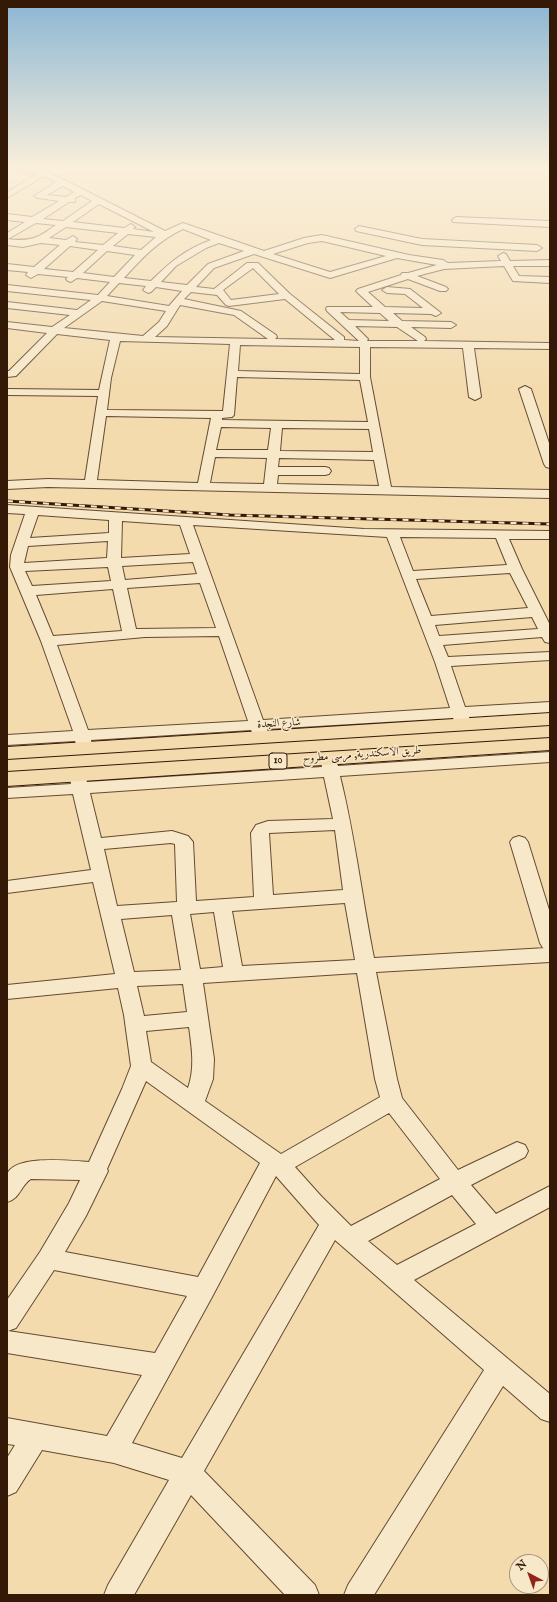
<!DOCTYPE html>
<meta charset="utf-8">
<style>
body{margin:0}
#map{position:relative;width:557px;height:1602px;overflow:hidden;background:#f3dbae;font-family:"IM FELL English",serif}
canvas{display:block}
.frame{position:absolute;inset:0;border:8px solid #351907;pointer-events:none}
.north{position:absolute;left:509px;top:1554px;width:40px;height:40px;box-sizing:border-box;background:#f7e8ca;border:1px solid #a9957c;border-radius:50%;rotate:319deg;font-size:11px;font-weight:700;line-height:16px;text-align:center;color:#351907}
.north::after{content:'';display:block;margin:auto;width:14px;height:18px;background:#8f2418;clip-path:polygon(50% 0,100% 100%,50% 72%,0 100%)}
</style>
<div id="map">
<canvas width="557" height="1602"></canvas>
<div class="frame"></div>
<div class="north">N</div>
</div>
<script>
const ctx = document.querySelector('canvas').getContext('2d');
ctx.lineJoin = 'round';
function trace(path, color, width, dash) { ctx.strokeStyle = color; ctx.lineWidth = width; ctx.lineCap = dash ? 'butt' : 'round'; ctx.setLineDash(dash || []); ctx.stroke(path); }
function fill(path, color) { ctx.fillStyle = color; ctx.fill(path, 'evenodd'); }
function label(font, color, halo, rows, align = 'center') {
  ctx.font = font + ' "IM FELL English",Amiri,serif'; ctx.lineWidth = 3; ctx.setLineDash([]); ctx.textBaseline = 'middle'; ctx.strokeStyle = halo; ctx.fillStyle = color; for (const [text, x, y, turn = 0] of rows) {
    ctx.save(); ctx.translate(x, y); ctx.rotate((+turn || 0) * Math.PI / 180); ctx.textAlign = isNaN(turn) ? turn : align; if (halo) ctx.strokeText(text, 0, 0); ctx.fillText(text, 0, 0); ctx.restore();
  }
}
const minor = new Path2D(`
 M14,167H27L47,171L165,231L183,223L264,251L304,238L322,235L409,255L443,260L448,263L501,261L498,256L503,253L506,254L510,261L550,260V266H513L519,276L550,277V283L513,281L504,266L444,269L417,276L446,287L448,289L446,291H440L408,279L368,292L385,307L423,308L405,294L387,293L382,290L387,287L410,289L441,313L436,316L431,314L393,313L402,321L451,322L456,325L451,328L411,327L425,337L426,339L424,341L550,343V349L474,348L481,397L475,400L469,397L463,348L370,347V377L391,487L550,490V498L48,487L7,489V481L48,479L85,480L98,396L7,395V389L99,390L110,340L57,334L16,376L7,377V371H9L47,333L7,328V322L52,327L70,315L7,308V302L77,310L91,300L7,291V285L98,295L110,282L77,278L71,282L68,281L66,279L68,277L38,274L31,278L26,275L28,272L7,270V264L34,267L60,245L41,243L23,247L7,245V233L25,222L7,220V214L32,217L59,201L38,198L34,196L56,182L44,176L7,198V192L37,174L15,169ZM63,186L74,192L66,197L47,195ZM81,195L92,201L63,221L43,219L69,202H75V198ZM99,204L154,232L133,229L135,227L131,224L124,228L73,222ZM36,223L56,225C38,238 31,242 8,239ZM66,227L118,233L103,245L75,242L77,239L73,236L66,240L49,238ZM183,229L211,240C186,249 170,262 151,281L124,278C141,259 159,240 183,229ZM128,234L156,237L141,250L113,246ZM322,241L386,256L330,272L273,254L308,243ZM219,243L244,251L208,264L187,285L161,282L176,266L206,248ZM70,246L98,250L73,272L44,269ZM107,251L135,255L114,277L83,273ZM254,254L330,278L397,258L437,265L408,273H402L401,275L358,289L356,291L358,293L373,307H327L326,309L327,311L359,341L344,340V337L290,294L258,263H247L214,289L196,287L214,268ZM253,268L279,294L231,300L223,290ZM119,283L146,286L143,290L148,293L151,292L156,287L182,291L169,306L107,296ZM191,292L217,295L226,305L229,306L285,299L335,340L275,339L277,337L276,335L241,311L184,299ZM102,301L166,311L159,322L143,336L64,328ZM180,305L234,315L268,339L155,337L167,326ZM340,312L380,313L389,321L349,320ZM355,326L397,327L418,341H367L368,339ZM120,341L230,344L223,411L107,410L111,378ZM240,345L360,347V374L238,371ZM237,377L360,380L368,422L222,420V418L232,417L234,415ZM106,416L211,418L198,483L97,480ZM221,427L271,428L268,450H216ZM282,428L369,429L373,452L280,451ZM215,457L267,458L264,484L210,483ZM279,458L374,460L379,486L277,484L278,475H325L329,474L331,471L329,468L325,467H278Z
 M456,217L550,221V227L453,222L452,220Z
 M359,226L422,239L537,245L542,248L537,251L422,245L356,231L355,229Z
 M525,386L531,389L550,446V468L546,467L544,464L519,389Z
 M7,505L364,529L550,531V539H509L522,569L550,625V643L545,642L542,637L443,645L448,657L550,652V660L451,666L465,707L550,702V712L469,717L471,723L469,726L463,728L457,726L453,718L267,729L269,735L267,738L261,740L255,738L251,730L91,740L92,746L90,749L84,751L78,749L75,741L7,745V735L73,731L41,641L10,567L11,555L25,514L7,513ZM38,515L109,520V533L30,538ZM122,521L180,525L190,554L121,558ZM193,525L387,537L435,662L450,708L263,720ZM400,537L496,538L507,565L413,571ZM108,541L107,558L24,563L28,546ZM193,562L197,574L125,580L122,566ZM108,567L111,581L32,586L25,571ZM510,573L528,608L431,616L416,579ZM200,583L216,628L136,629L127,588ZM113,589L122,631L53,636L36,595ZM532,617L538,629L439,636L435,625ZM219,636L248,721L88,730L57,645L145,637Z
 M550,752V762L340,776C355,836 362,898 374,958L546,948H543L540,943L510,842L513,838L519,836L525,838L528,842L550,913V962L376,972L397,1079L402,1098L458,1170L517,1142L525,1145L528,1151L525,1157L471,1185L496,1214L550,1186V1207L414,1280L550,1394V1422L541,1419L503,1386L374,1595H344L348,1585L484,1370L335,1240L204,1471L315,1585L319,1595H285L191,1495L134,1595H104L108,1585L169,1480L114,1463L42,1450L16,1492L7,1496V1458L15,1445L7,1444V1418L107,1436L142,1375L7,1353V1300L40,1252L69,1203L80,1180L31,1179C20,1186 21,1198 7,1202C7,1194 5,1182 7,1175C13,1154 72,1161 89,1162L122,1089L131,1066L124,1015L118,988L7,999V985L115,974L93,882L7,893V881L91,870L73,794L7,798V788L71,784L69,774L71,770L77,769L83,770L87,782L322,767L321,762L323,758L329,757L335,758L338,766ZM324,777L333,819L268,821L256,825L251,833L254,897L196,901L193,842L188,836L172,831L101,838L90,793ZM335,830L343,890L273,895L269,833ZM171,843L175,844L177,902L117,906L104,849ZM345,903L355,960L242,966L232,911ZM214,912L223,967L200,969L190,914ZM172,915L181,970L134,972L121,919ZM357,973L375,1079L380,1097L281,1154L205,1101L213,1079L214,1059L203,983ZM183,984L187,1012L144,1016L137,986ZM189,1027C192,1049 195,1068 188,1088L151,1062L146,1031ZM146,1081L260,1163L198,1277L65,1252L86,1216L108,1171L107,1169ZM389,1113L440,1179L351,1226L321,1196L295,1167ZM276,1176L319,1225L182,1458L132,1443L212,1297ZM452,1195L476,1224L397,1265L368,1241ZM54,1270L187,1296L155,1353L8,1331L16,1328Z`);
const major = new Path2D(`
 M550,713V725L7,759V747Z
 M550,738V750L7,786V772Z`);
trace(minor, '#644a31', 2);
trace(major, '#351907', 2);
fill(minor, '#f7e8ca');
fill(major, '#f3dbae');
const rail = new Path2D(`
 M7,501L230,515L550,524`);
trace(rail, '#351907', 3);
trace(rail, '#f7e8ca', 2, [6]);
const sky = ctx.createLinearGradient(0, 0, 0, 391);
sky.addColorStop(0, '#8bb6d4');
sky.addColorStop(0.43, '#faefdb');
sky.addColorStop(1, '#faefdb00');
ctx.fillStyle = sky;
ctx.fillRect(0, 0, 557, 391);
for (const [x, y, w] of [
 [278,761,18]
]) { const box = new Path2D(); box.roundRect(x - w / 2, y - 8, w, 16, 3); ctx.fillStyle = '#f7e8ca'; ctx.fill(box); trace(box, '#351907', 1); }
label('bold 10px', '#351907', null, [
 ["10",278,761]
]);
label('11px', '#351907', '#f7e8ca', [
 ["شارع النجدة",279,724,-3],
 ["طريق الاسكندرية, مرسى مطروح",362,755,-4]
]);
</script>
